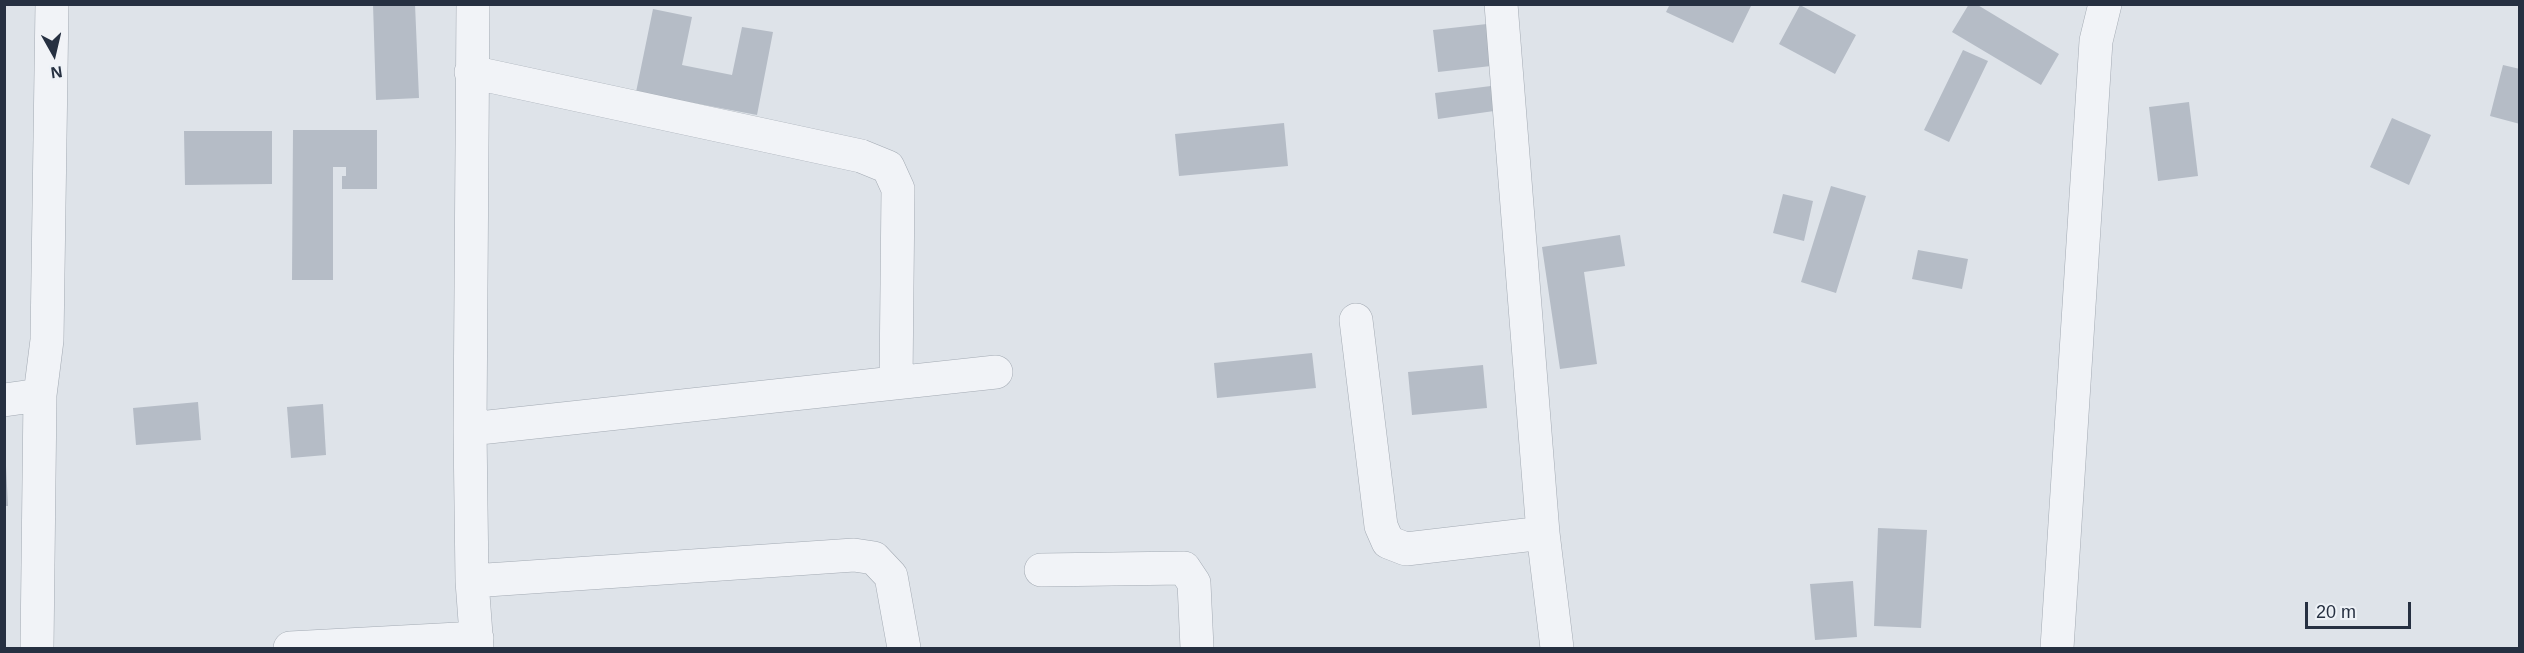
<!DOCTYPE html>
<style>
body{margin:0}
#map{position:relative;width:2524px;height:653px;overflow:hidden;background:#dee3e9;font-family:Arial,sans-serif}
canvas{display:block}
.frame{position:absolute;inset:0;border:6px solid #263041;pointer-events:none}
.north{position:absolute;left:24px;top:24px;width:60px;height:60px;-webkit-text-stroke:4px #eef2f7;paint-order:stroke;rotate:172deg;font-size:16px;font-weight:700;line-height:24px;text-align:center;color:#263041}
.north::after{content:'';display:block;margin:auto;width:21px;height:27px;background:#263041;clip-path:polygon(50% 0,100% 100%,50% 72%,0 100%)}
.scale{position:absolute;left:2305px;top:602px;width:106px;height:27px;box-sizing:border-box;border:3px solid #263041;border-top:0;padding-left:8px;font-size:18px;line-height:21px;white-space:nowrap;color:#263041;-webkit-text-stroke:4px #eef2f7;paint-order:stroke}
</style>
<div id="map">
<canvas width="2524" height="653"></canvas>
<div class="frame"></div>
<div class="north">N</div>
<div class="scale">20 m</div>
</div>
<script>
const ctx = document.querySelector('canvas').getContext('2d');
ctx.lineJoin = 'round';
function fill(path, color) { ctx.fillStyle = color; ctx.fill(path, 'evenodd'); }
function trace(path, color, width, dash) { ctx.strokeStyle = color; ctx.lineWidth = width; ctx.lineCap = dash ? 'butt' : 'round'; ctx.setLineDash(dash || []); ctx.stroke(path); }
fill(new Path2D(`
 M373,4H415L419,98L376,100Z
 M1670,4H1749L1751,6L1733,43L1666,12Z
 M1969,4H1976L2059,54L2041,85L1952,32Z
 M1800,5L1856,35L1835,74L1779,44Z
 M653,9L692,17L682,65L732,75L742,27L773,32L757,115L636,92Z
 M1487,24L1491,66L1438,72L1433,30Z
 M1963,50L1988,61L1949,142L1924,130Z
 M2503,65L2520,69V124L2490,116Z
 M1491,86L1494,111L1438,119L1435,93Z
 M2189,102L2198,176L2158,181L2149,107Z
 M2392,118L2431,135L2409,185L2370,167Z
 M1284,123L1288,166L1179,176L1175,134Z
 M293,130H377V189H342V176H346V167H333V280H292Z
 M184,131H272V184L185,185Z
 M1831,186L1866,196L1836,293L1801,282Z
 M1783,194L1813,201L1804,241L1773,233Z
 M1620,235L1625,266L1584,272L1597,364L1560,369L1542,247Z
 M1918,250L1968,259L1962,289L1912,279Z
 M1312,353L1316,388L1217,398L1214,363Z
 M1483,365L1487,408L1412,415L1408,372Z
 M198,402L201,440L136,445L133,408Z
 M323,404L326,455L291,458L287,407Z
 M6,466L8,506H4V467Z
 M1878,528L1927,530L1921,628L1874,626Z
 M1853,581L1857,637L1815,640L1810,584Z`), '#b5bcc6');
const minor = new Path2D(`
 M473,4L470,429L472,581L477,648
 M1501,4L1543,533L1557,648
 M471,72L861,156L888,167L898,189L896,382
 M1356,320L1381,526L1388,542L1406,549L1543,533
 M4,400L40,395
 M470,429L996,372
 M1041,570L1184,568L1194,583L1197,648
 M472,581L854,555L874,558L891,576L904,648
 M37,648L40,395L47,340L52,4
 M290,648L477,638
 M2057,648L2096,41L2105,4`);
trace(minor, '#a3aab3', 34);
trace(minor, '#f1f3f7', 33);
</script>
